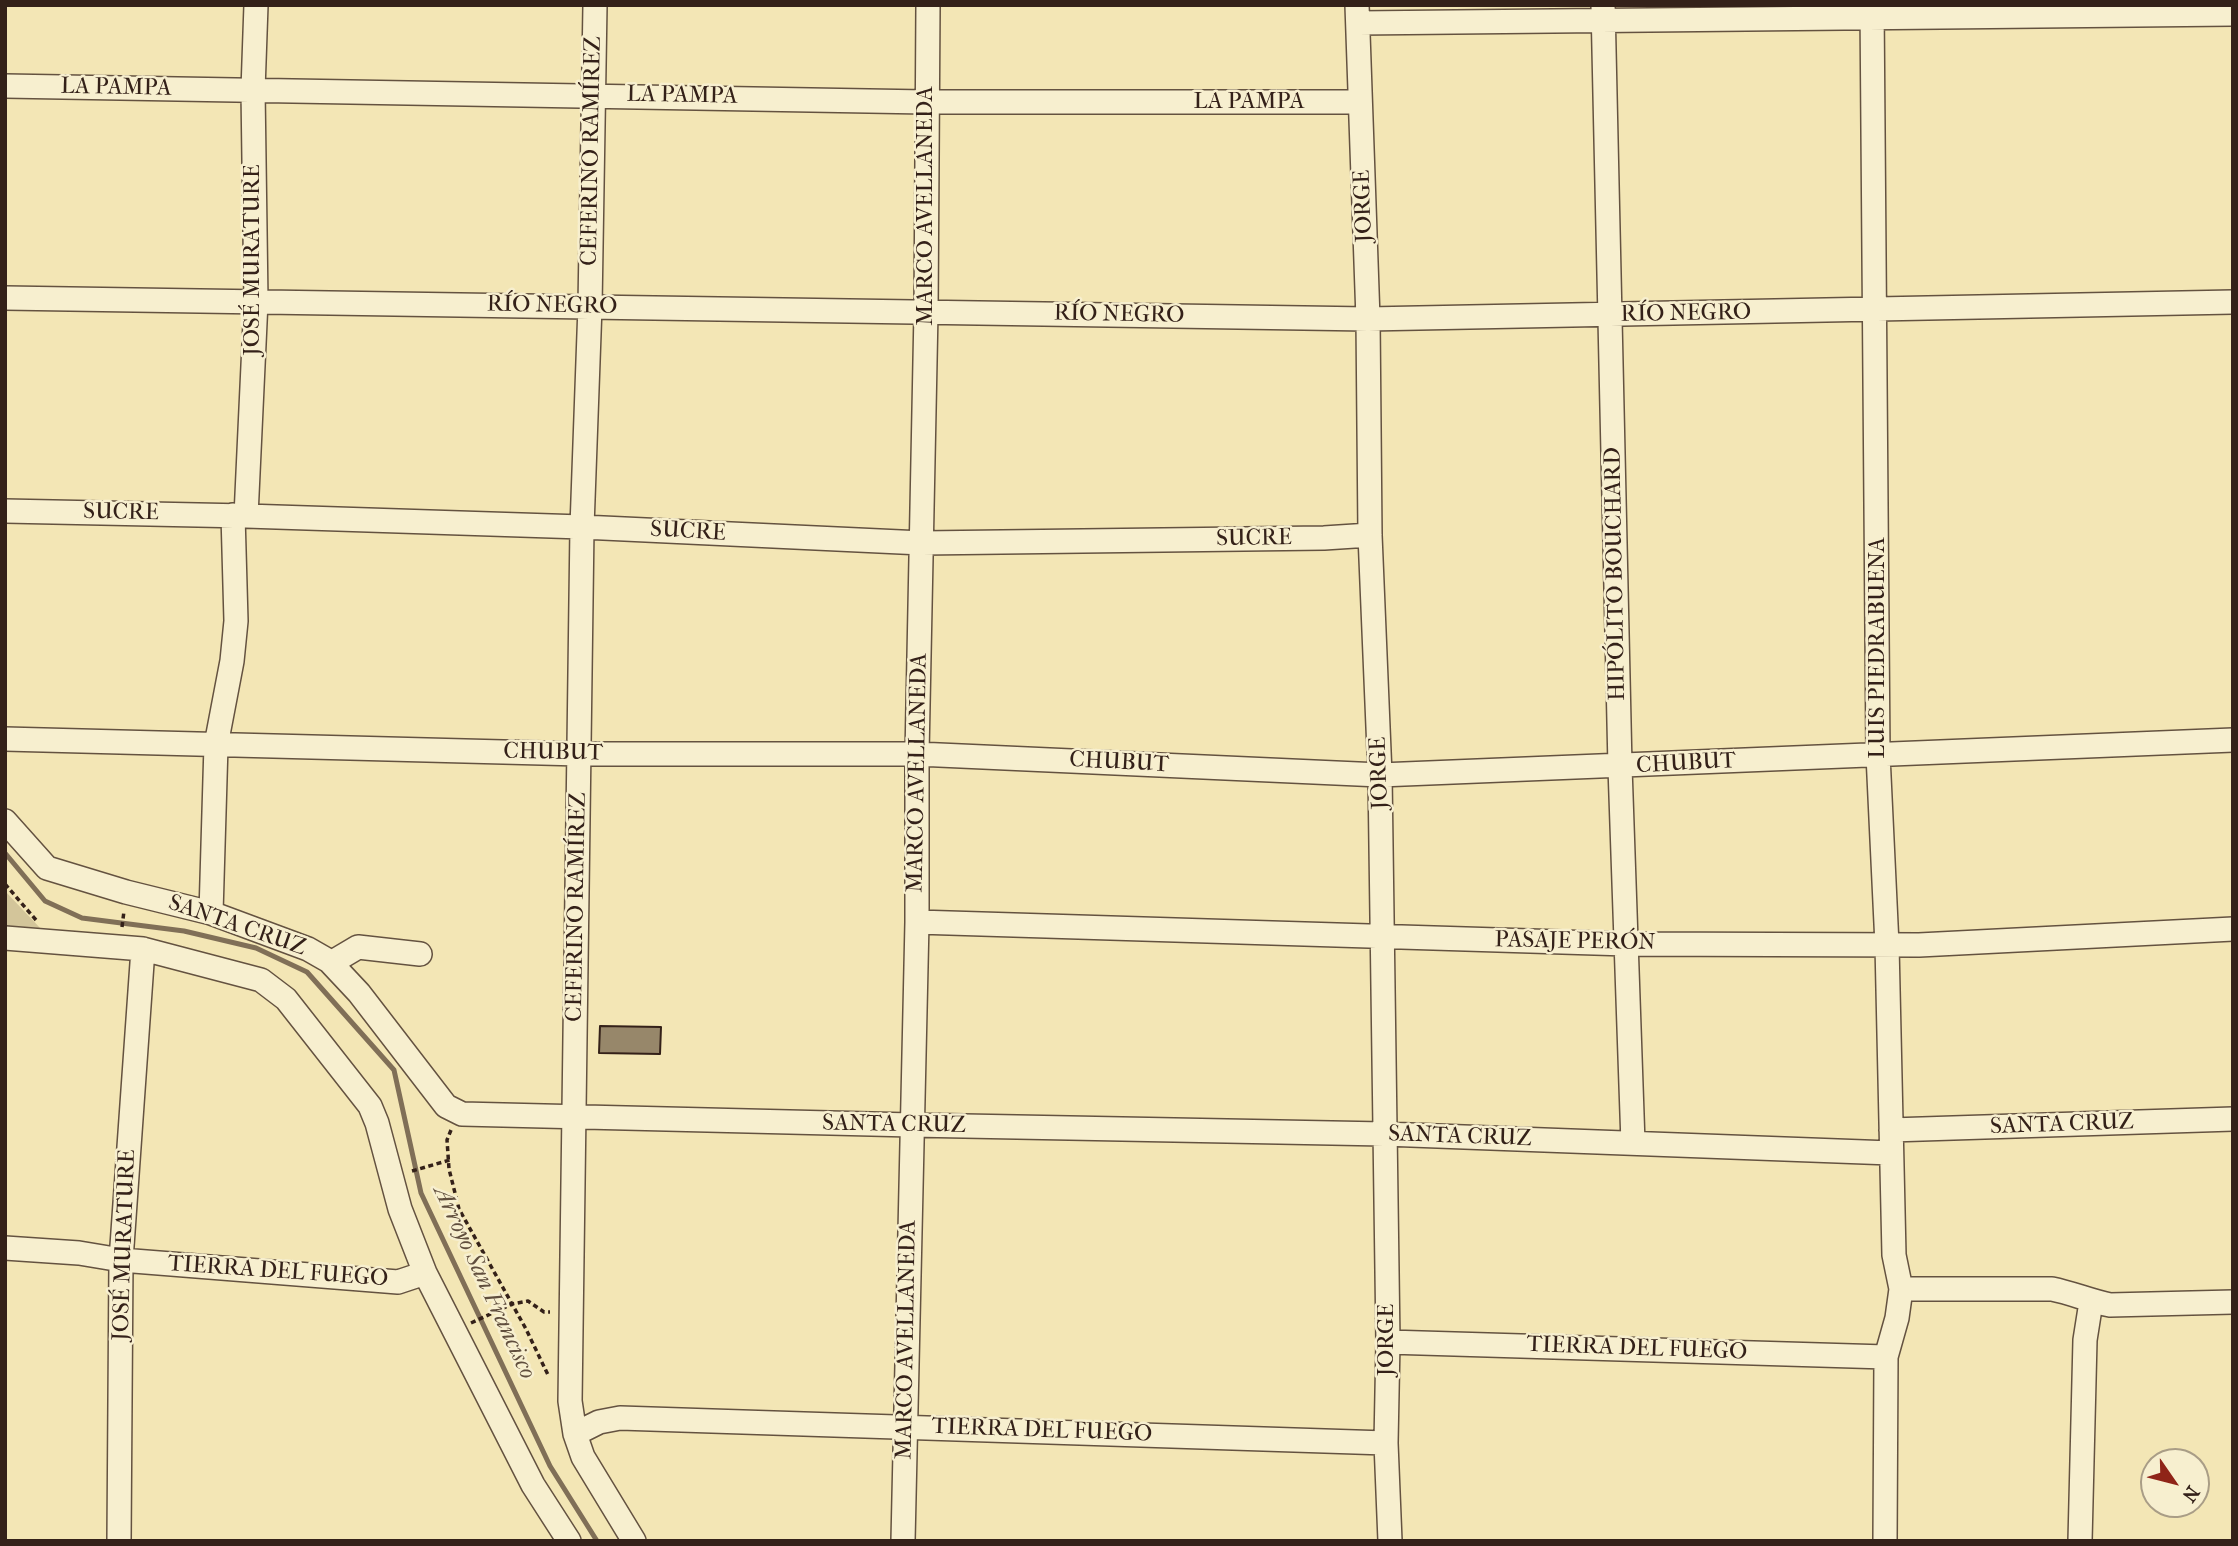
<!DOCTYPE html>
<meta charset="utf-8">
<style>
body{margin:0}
#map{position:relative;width:2238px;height:1546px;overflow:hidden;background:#f3e6b5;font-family:"IM FELL French Canon",serif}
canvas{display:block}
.frame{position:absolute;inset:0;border:7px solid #342119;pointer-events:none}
.north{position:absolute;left:2140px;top:1448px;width:70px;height:70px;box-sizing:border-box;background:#f7efcf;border:2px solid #a99d86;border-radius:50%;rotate:125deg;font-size:19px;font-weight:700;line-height:28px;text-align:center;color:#342119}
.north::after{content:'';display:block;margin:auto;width:24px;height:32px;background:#8f2418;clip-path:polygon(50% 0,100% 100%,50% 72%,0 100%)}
</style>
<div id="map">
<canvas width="2238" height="1546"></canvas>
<div class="frame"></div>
<div class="north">N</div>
</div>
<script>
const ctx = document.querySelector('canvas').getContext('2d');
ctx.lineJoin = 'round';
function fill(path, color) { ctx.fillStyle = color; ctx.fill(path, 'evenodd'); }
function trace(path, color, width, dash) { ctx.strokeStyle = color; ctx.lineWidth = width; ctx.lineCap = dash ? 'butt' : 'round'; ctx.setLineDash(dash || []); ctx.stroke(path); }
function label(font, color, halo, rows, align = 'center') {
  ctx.font = font + ' "IM FELL French Canon",serif'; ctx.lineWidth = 5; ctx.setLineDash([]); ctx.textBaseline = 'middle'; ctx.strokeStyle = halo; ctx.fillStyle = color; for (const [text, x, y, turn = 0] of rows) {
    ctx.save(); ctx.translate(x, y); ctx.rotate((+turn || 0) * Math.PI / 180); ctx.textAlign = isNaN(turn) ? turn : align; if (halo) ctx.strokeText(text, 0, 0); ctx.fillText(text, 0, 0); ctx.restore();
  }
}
fill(new Path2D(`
 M5,891L42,930L5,926Z`), '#d3c59a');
trace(new Path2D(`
 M5,853L45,901L82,918L184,931L256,948L307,972L394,1070L421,1193L550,1466L597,1541`), '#806f57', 5);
const building = new Path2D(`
 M600,1026L661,1027L660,1054L599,1053Z`);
fill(building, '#97876a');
trace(building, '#342119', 2);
const minor = new Path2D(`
 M595,5L590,306L582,527L570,1401L575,1434L583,1457L634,1541
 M1357,5L1368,319L1370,535L1380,775L1388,1342L1386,1443L1390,1541
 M1603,5L1620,767L1633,1143
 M1872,5L1878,755L1887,945L1894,1255L1901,1289L1897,1318L1886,1357L1885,1541
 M1358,23L2233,14
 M5,86L926,102H1360
 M5,298L1368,319L2233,302
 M5,511L246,516L582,527L922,543L1324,538L1370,535
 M246,516L256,301L253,90L256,5
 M5,739L580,754H917L1380,775L2233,740
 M5,821L47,868L126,892L211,913L308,949L329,961L359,993L446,1106L462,1114L912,1125L1384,1134L1891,1153
 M211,913L216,745L232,661L236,621L233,515
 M917,922L1627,944L1919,945L2233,929
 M5,938L143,949L261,980L286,999L370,1106L377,1123L400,1209L425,1273L533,1485L569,1541
 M331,963L358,947L420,954
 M1891,1130L2233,1119
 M5,1248L79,1253L121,1260L398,1282L425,1273
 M1901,1289H2052C2072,1293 2090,1301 2110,1305L2233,1302
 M1388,1342L1886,1357
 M575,1434L599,1422L620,1418L1386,1443
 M119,1541L121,1260L143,949
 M903,1541L917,922V754L926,312L928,5
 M2080,1541L2085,1340L2091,1302`);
trace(minor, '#645240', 26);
trace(new Path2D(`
 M5,884L36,920
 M122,927L124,911
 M451,1130L447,1140L449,1169L459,1209L526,1329L549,1377
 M412,1171L450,1160
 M471,1323L512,1304L528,1301L544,1312H550`), '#342119', 3.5, [5, 3.5]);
trace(minor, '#f7efcf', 23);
label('23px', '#342119', '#f7efcf', [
 ["LA PAMPA",116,88,1],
 ["LA PAMPA",682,96,1],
 ["LA PAMPA",1249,102],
 ["CEFERINO RAMÍREZ",592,151,-89],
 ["MARCO AVELLANEDA",926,206,-90],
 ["JORGE",1364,206,-92],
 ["JOSÉ MURATURE",253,260,-90],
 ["RÍO NEGRO",552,306,1],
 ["RÍO NEGRO",1686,314,-1],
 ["RÍO NEGRO",1119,315,1],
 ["SUCRE",121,513,1],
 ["SUCRE",688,532,3],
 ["SUCRE",1254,539,-1],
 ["HIPÓLITO BOUCHARD",1616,574,-91],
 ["LUIS PIEDRABUENA",1878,648,-90],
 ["CHUBUT",553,753,1],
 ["CHUBUT",1119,763,3],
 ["CHUBUT",1686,764,-3],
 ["MARCO AVELLANEDA",918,773,-89],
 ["JORGE",1380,773,-92],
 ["CEFERINO RAMÍREZ",577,907,-89],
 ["SANTA CRUZ",237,926,19],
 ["PASAJE PERÓN",1575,942,1],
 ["SANTA CRUZ",894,1125,1],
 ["SANTA CRUZ",2062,1125,-2],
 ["SANTA CRUZ",1460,1137,2],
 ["JOSÉ MURATURE",125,1245,-88],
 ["TIERRA DEL FUEGO",278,1272,4],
 ["MARCO AVELLANEDA",907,1340,-89],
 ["JORGE",1387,1340,-90],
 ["TIERRA DEL FUEGO",1637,1349,2],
 ["TIERRA DEL FUEGO",1042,1431,2]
]);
label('italic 24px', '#604e3d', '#f7efcf', [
 ["Arroyo San Francisco",484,1283,65]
]);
</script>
